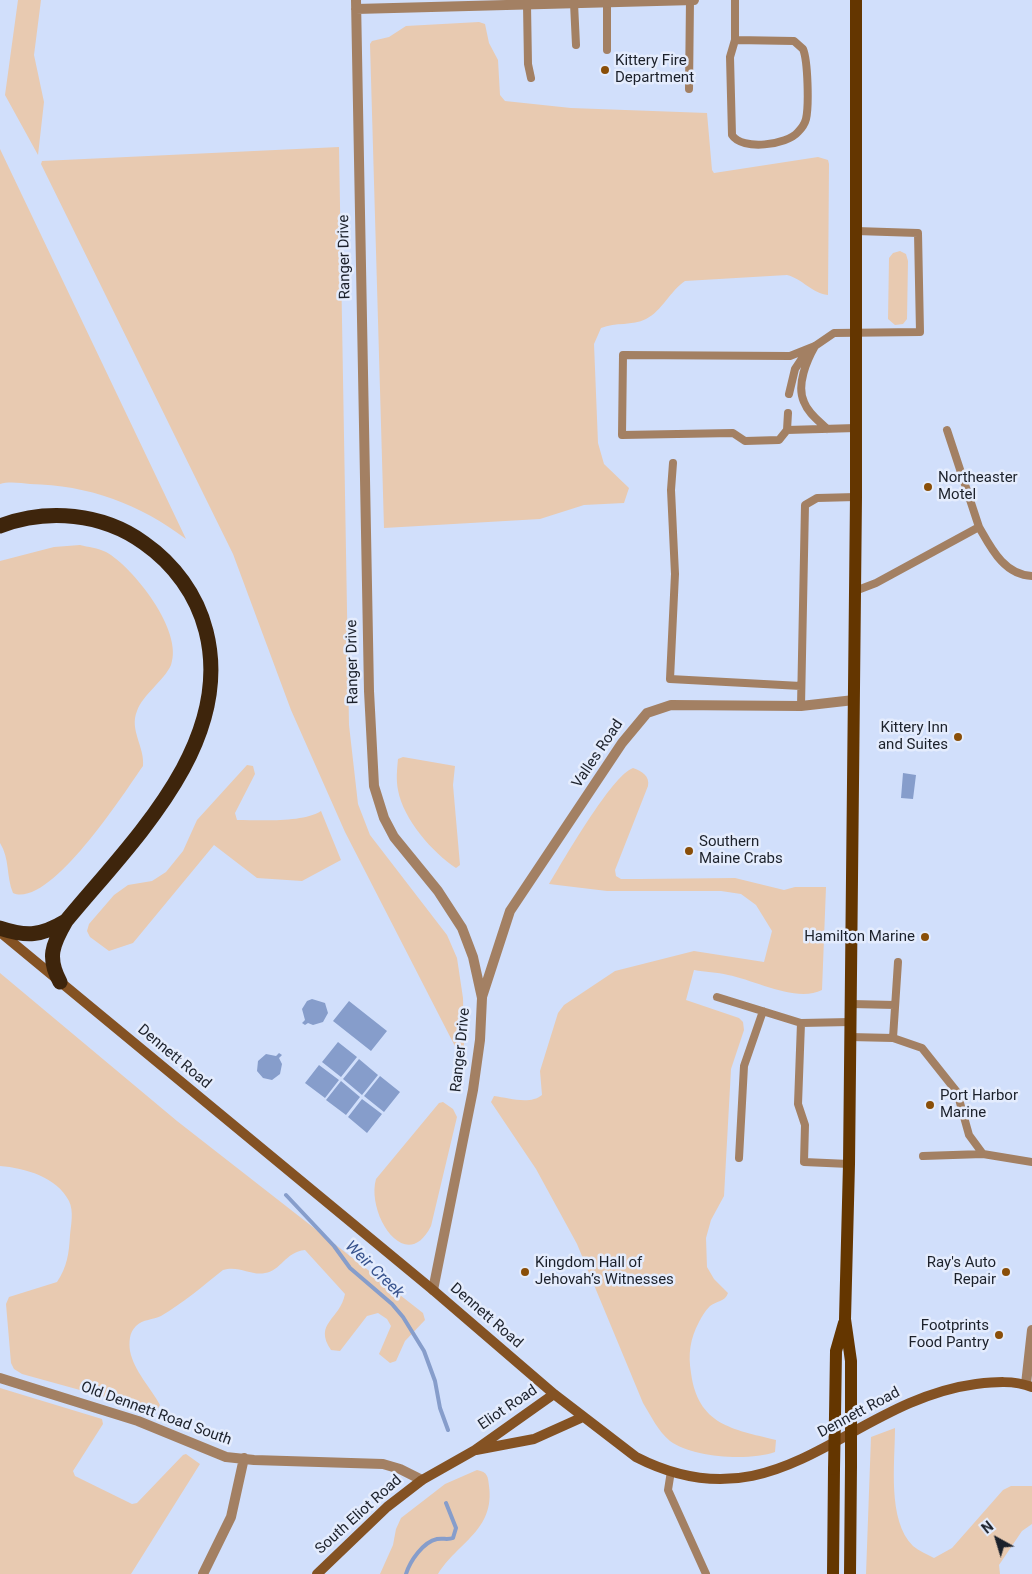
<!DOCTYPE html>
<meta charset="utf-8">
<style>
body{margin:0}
#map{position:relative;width:1032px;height:1574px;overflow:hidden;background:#d1dffb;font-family:Roboto,sans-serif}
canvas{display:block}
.north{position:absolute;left:972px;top:1514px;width:50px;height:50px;-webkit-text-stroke:4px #e4ecfd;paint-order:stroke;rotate:321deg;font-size:14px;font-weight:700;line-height:20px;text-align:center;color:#1c212b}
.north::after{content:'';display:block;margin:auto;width:18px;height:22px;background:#1c212b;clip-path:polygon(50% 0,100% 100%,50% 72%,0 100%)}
</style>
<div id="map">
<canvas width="1032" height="1574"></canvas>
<div class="north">N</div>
</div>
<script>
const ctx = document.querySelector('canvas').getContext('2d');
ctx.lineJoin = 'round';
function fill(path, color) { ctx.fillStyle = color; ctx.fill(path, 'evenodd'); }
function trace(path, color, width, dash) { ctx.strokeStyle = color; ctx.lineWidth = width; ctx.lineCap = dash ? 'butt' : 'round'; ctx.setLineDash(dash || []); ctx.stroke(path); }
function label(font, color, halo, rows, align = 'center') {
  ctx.font = font + ' Roboto,sans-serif'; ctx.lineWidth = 5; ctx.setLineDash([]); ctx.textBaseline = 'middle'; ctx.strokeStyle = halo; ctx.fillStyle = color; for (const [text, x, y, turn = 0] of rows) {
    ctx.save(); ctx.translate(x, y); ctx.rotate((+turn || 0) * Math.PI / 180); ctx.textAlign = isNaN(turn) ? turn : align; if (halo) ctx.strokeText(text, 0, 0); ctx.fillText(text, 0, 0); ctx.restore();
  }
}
fill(new Path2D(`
 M18,0H41L34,55L44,102L38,155L5,95Z
 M479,22L485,24L489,43L498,60L500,95L505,101L571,108L707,113L712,170L714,173L818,157L828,160L829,164L828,295C811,293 803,279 787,275L685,281C670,291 662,311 646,319C632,326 616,322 601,328L594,344L598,443L604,464L629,488L624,503L584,505L540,519L384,528L370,44L372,41L389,37L406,26Z
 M339,147L349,725L358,804L370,835L447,935L457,958L463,998L464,1047L461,1058L345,832L291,710L233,554L41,164L42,161Z
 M0,149L186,539C140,504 88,485 30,484C21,483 9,481 0,484Z
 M900,251L906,254L908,261L907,319L903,324L895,325L888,319L889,258L893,253Z
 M80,545C88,547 98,548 106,552C133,567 184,631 171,665C164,681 143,694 137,711C129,730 145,747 143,766C124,793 50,909 13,893C6,876 10,859 0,843V561L54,547Z
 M403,757L455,766L453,785L460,865L456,868C433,853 403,819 398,790C396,780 397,769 398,759Z
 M247,765L253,766L255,774L235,813L237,820C259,820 303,823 321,811L341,860L302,881L257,878L214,845L133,943L109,951L90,937L87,931L89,924L114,895L128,885L152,881L166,872L183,851L197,820Z
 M633,768C642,771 650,776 648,786L615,870L616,876L621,879H640L735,878L784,890L795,887H826L822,990C796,1003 755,980 728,975C717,972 705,972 694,970L686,1000L739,1018L743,1022L744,1030L731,1069L724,1196L711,1220L706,1238L707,1267L714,1279L728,1293C725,1302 716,1301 710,1306C705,1311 702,1316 699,1322C690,1339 688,1354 691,1373C698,1425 732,1429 776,1440L775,1452C749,1461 693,1458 670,1441C658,1431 651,1416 643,1403L577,1244L536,1169L491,1102L494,1096C509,1098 530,1105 542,1095L540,1071L558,1013L564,1005L615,971L694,951L764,962L772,931L756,905L741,894L721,891H607L549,884C563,861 612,775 633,768Z
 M0,973L177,1121L423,1313L425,1320L405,1341L396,1361L390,1363L379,1354L391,1326L387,1319L378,1313L367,1316L340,1351L331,1350C313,1323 340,1320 345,1294L305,1250C285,1252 281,1271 265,1273C251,1276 239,1265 223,1270C203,1286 183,1303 161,1316C153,1320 143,1319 136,1326C129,1333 129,1342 130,1351C134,1371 151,1388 160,1405L156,1411L22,1374L14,1369L11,1363L6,1304L9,1297L57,1282C67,1267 69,1254 70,1235C71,1225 74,1211 69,1201C57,1177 25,1168 0,1166Z
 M443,1102L453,1109L457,1117L431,1226C406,1276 366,1214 376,1179L439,1103Z
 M0,1388L102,1419L103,1424L73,1471L75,1476L132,1504L137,1503L183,1455L186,1454L200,1464L131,1574H0Z
 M895,1428C895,1463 887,1520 913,1546C919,1551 927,1554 934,1558L952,1548L1003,1490L1011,1486H1032V1524L1022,1531L999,1565L1000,1574H866L871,1437Z
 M477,1470C488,1472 488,1477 489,1486C495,1530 458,1542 438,1574H380L393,1545L396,1529L401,1518L445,1484Z`), '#e8cab1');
fill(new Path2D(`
 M903,773L916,775L913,799L901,798Z
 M312,999L325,1003L328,1013L323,1022L313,1025L308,1023L305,1025L302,1023L305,1020L302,1009L307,1001Z
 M349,1001L387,1031L371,1051L333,1021Z
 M338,1042L357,1057L341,1077L322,1062Z
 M279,1053L282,1055L279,1058L282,1064L280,1074L272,1080L263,1078L257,1071L258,1061L266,1054L276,1056Z
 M359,1059L378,1075L362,1095L343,1079Z
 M319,1065L339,1080L325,1098L305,1083Z
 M380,1076L400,1092L384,1112L364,1096Z
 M341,1081L360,1097L346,1115L326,1100Z
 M362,1099L382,1114L367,1133L348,1117Z`), '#869dcb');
trace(new Path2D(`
 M286,1195L334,1246L350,1268L392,1304L403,1317L424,1351L435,1381L440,1408L448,1430
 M406,1574C410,1561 423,1542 437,1539C443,1538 448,1540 453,1538L456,1528L446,1503`), '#869dcb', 4);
trace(new Path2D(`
 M735,0V40L730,57L732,135C742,151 787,145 798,132C801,129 805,123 806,119C809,106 808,61 803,49L794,41L735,40
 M574,3L576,45
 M607,3V50
 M527,5L528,64L531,78
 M689,89L690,0
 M815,346C807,360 796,385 804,402C808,413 819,421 827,429
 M789,394L795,369L807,351
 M856,428L787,430L779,440L745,441L733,433L622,435L623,355L790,356L815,346L834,333L920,332L918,233L856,231
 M787,430L788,413
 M947,430L979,527C991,548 1004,575 1032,576
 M673,463L671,490L675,574L670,679L801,686
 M855,591L876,583L979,527
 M801,706L805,505L817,498L856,497
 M717,997L801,1023
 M851,1004L895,1005
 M850,1037L893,1038L922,1048L957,1092L969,1135L983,1154L1032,1162
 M893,1038L898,962
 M923,1156L983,1154
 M739,1158L744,1066L763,1011
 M849,1164L804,1162L805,1125L798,1104L801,1023L850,1022
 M671,1471L668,1490L706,1574`), '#a38063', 8);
trace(new Path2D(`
 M356,0L369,691L374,786L384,818L394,837L438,891L462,928L473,957L482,998L480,1040L473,1090L433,1290
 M356,9L694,0
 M482,997L510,911L622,743L647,713L671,705L801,706L854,700
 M0,1378L138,1421L226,1457L254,1460L383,1464L400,1469L422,1480
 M1026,1384L1032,1330
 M203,1574L231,1517L244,1458`), '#a38063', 10);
trace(new Path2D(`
 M0,932L433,1290L554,1394L636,1457C778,1530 848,1401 976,1384C994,1382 1014,1380 1032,1387
 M476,1450L534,1439L583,1417
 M317,1574L387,1507L422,1480L475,1450L554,1394`), '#845223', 10);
trace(new Path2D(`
 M851,1411V1361L845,1319L849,1164L856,497V0
 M835,1416L836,1351L844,1323
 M833,1574L834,1469
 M850,1574L851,1466`), '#643600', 12);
trace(new Path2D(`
 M0,526C47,508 103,513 144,543C174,564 197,595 206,631C235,744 131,842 66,921C52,945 47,958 60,982
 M0,928C27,937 41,936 66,921`), '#3e250c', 15);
trace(new Path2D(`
 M851,1466V1411
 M834,1469L835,1416`), '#643600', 12);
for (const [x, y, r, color] of [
 [605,70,5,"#894e08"],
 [928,487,5,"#894e08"],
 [958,737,5,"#894e08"],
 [689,851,5,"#894e08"],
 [925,937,5,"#894e08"],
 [930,1105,5,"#894e08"],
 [525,1272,5,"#894e08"],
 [1006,1272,5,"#894e08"],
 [999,1335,5,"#894e08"]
]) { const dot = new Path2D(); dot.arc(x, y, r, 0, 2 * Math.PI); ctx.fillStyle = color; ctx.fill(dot); trace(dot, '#e4ecfd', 2); }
label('15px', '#1c212b', '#e4ecfd', [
 ["Kittery Fire",615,61],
 ["Department",615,78],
 ["Northeaster",938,478],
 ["Motel",938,495],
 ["Kittery Inn",948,728,"right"],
 ["and Suites",948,745,"right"],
 ["Southern",699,842],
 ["Maine Crabs",699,859],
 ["Hamilton Marine",915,937,"right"],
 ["Port Harbor",940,1096],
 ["Marine",940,1113],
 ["Kingdom Hall of",535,1263],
 ["Jehovah’s Witnesses",535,1280],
 ["Ray's Auto",996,1263,"right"],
 ["Repair",996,1280,"right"],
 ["Footprints",989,1326,"right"],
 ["Food Pantry",989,1343,"right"]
], 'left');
label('15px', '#1c212b', '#e4ecfd', [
 ["Ranger Drive",345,257,-91],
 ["Ranger Drive",353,662,-91],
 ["Valles Road",598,754,-56],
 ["Ranger Drive",461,1050,-84],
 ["Dennett Road",174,1057,40],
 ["Dennett Road",486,1316,41],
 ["Eliot Road",508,1408,-34],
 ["Dennett Road",859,1413,-28],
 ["Old Dennett Road South",156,1414,20],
 ["South Eliot Road",359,1515,-42]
]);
label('italic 16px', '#37528d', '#e4ecfd', [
 ["Weir Creek",374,1270,44]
]);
</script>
